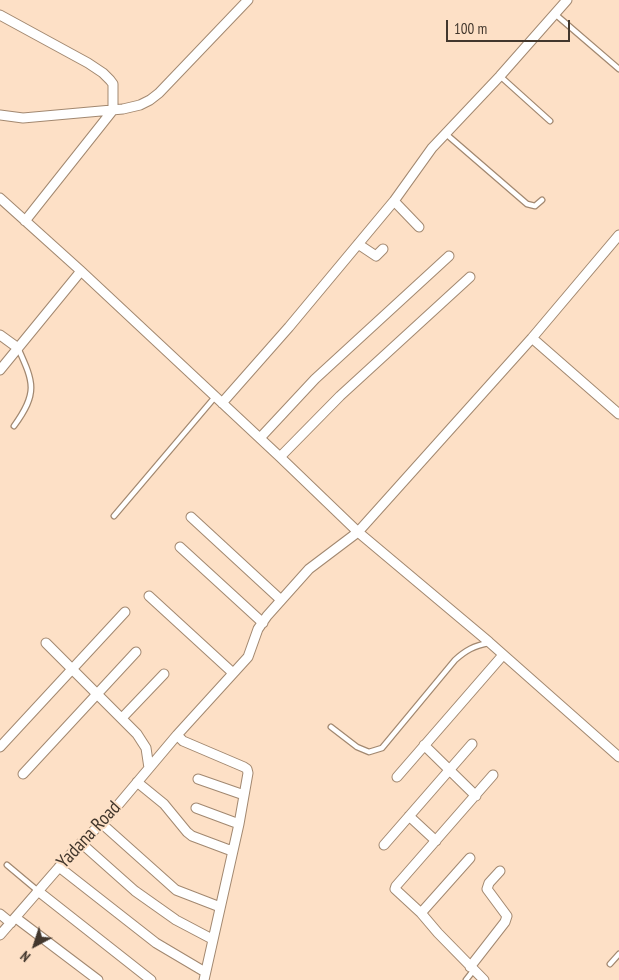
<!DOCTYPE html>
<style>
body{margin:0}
#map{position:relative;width:619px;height:980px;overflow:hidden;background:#fde0c6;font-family:"PT Sans Narrow",sans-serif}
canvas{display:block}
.north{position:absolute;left:10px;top:920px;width:50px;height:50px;-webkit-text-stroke:4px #fde0c6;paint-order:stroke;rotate:220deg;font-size:14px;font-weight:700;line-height:20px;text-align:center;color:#42372d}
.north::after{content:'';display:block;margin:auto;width:18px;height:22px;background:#42372d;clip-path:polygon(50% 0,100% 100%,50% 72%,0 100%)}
.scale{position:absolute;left:446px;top:20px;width:124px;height:22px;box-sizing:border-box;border:2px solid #42372d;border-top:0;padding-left:6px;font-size:15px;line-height:18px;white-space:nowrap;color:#42372d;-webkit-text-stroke:4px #fde0c6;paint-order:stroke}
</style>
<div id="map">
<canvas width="619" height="980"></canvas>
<div class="north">N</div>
<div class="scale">100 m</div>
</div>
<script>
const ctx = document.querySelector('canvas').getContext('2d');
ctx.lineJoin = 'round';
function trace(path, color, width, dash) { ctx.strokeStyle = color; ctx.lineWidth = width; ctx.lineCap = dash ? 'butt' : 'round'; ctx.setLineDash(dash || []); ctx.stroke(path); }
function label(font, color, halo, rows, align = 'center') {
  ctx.font = font + ' "PT Sans Narrow",sans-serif'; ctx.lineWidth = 4; ctx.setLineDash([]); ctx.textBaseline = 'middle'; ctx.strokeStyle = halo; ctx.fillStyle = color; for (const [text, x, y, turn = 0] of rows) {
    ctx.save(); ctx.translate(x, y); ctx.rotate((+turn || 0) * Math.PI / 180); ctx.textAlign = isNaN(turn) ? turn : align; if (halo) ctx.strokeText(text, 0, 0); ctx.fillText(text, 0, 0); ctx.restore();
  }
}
const service = new Path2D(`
 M555,14L619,69
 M500,76L550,121
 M446,134L527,204L535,206L542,200
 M14,426C38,393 34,383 18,348
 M114,516L215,397
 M331,727L357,747L369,752L382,748L455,660C466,650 474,646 488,643
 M7,865L38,891
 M610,964L619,954
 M466,980L473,971`);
const minor = new Path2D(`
 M0,15L88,63L103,73L110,80L113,84V110L25,221
 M0,115L23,118L123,109L140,105L150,100L159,93L248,0
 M0,198L81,271L280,457L358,532L489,642L619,757
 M394,201L419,227
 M358,244L376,256L383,249
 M0,335L18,348
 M532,338L619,414
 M0,370L81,271
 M222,403L289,327L394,201L432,148L500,76L567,0
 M260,438L315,379L449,256
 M280,457L340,396L470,277
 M191,517L281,600
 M180,547L263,623
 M149,596L233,673
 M46,643L137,734L146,748L149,768
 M122,718L164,674
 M424,745L476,796
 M0,747L125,612
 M23,774L136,652
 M397,777L503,655
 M198,779L244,795
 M137,782L164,804L187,832L192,836L232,851
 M196,808L239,824
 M409,816L436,841
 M101,823L176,890L220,907
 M81,843L135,891L176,920L212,939
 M384,845L472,744
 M59,867L156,943L205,972
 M38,891L151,980
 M421,913L470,858
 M0,914L11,923
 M16,918L98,980
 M0,935L67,858L113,811L177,735
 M470,967L505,922L507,916L487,889L489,883L500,871
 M204,980L239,824L248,773L247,769L244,767L183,741L177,735L248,657L258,629L267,616L309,569L358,532L532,338L619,235
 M484,980L438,933L421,913L395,889L396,886L493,775`);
trace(service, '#a28870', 7);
trace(minor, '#a28870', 11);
trace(service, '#fff', 4.5);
trace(minor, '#fff', 9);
label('19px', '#42372d', '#fde0c6', [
 ["Yadana Road",89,835,-47]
]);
</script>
